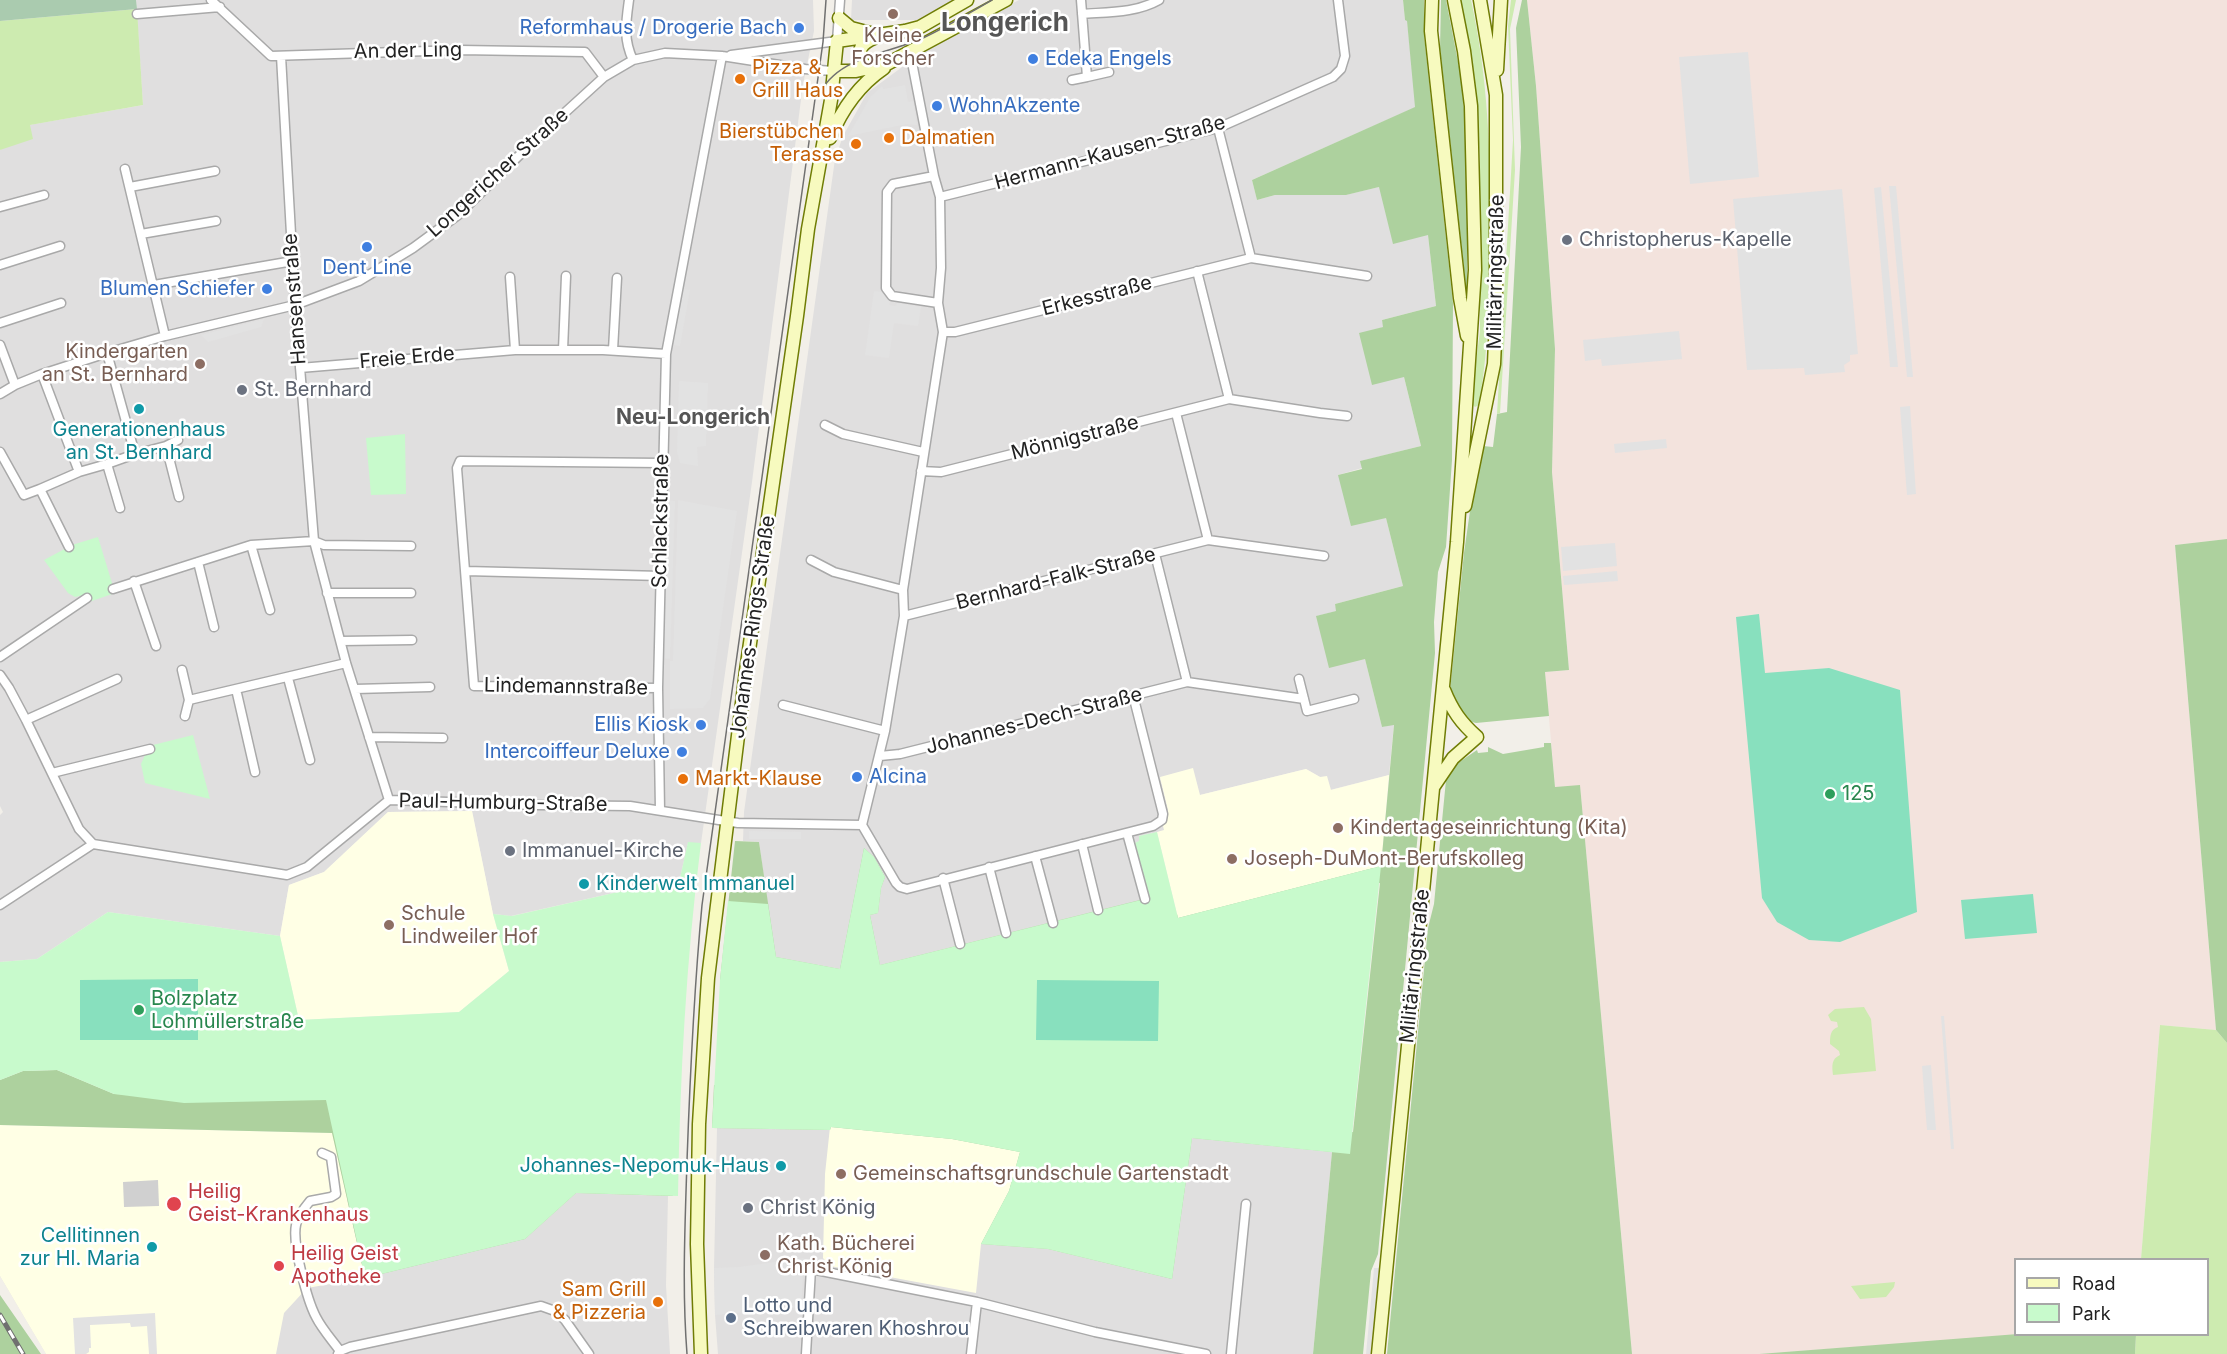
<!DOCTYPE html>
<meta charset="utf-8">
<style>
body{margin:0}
#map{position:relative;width:2227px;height:1354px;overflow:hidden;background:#f2efe9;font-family:Inter,sans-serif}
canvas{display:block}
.legend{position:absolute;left:2014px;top:1258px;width:195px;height:78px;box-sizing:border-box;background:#fff;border:2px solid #a7a7a7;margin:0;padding:8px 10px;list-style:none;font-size:18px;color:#222}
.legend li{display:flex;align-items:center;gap:12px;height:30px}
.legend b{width:30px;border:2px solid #a7a7a7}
</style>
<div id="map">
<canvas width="2227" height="1354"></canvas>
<ul class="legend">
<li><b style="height:8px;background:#f7fabf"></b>Road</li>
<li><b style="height:16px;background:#c8facc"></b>Park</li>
</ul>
</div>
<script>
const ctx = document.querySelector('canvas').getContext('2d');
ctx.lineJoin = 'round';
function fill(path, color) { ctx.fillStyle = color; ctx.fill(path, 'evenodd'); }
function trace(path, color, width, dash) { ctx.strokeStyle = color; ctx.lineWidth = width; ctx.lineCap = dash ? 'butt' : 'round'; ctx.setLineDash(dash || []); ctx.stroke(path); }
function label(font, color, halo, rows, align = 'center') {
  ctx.font = font + ' Inter,sans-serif'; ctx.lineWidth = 5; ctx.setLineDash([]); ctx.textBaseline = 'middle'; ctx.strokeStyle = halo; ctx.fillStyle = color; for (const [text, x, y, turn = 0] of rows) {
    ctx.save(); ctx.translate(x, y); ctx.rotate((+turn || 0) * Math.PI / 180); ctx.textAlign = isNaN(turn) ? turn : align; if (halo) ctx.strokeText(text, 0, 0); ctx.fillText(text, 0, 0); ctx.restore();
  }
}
fill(new Path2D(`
 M136,0H813L814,31L803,84L752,482L701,843H688L680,878L511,916L493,914L472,811L388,812L324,872L289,885L280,936L108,912L37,959L0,962V815L3,812L0,806V150L29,125L143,105Z
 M852,0H953L920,20H851Z
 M1019,0H1403L1405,20H1407L1416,107L1252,180L1257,200L1275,195H1345L1379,187L1428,235L1436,306L1382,320L1384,327L1359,334L1404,377L1421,446L1361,461L1362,468L1338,475L1386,518L1403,586L1335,604L1337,611L1317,616L1365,659L1382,727L1394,724L1389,775L1330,790L1320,777L1306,769L1200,795L1160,777L1169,811L1164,831L1139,836L1140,841L1135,843L1149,898L880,965L869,915L878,913L881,888L885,877L874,857L865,849L841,969L775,957L759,842L743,841L744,812L835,159L843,136L867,93L921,53Z
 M0,1125L525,1239L576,1193L668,1196L666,1285L670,1354H46L0,1276Z
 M830,1127L982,1244L1048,1249L1171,1278L1192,1138L1332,1152L1313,1354H718L715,1315L714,1268L717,1128L830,1130Z`), '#e0dfdf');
fill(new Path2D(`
 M1193,768L1200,795L1306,769L1320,777L1327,776L1331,790L1389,775L1381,866L1178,918L1157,832L1164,830L1163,826L1167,819L1168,810L1160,777Z
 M472,811L493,914L509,971L459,1012L299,1020L280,936L289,885L324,872L388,812Z
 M0,1125L332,1133L365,1278L307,1288L284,1313L276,1354H46L0,1276Z
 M830,1127L952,1139L1021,1152L1009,1191L981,1244L976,1293L830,1266L823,1258L825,1174Z`), '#ffffe5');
fill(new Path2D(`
 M158,1180L159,1206L124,1207L123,1182Z`), '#d0d0d0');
fill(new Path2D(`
 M1527,0H2227V539L2175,545L2216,1030L2160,1025L2141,1259L2016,1260V1334L2018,1335L1759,1354H1632L1580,786L1555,787L1545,672L1569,670L1552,472L1555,349L1536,86Z`), '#f3e3dd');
fill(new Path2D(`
 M1460,0H1471C1488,77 1491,155 1490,233C1490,289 1489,343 1480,398L1479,405L1475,407L1472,404L1471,401L1480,331V163L1477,105L1470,47Z
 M1511,0H1516L1510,29L1515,170L1500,413L1497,414L1513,140L1508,26Z
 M137,9L143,105L30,125L33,139L0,150V21Z
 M1864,1007L1871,1019L1876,1071L1833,1075C1832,1066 1831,1059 1840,1055L1839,1051L1830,1044C1830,1036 1830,1030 1838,1027L1837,1022L1831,1021L1828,1015L1835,1009Z
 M2160,1025L2216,1030L2227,1043V1354H2135L2136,1335L2208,1334V1260L2141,1259Z
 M1895,1282L1894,1287L1886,1297L1860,1299L1851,1286Z`), '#cdebb0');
fill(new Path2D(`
 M1403,0H1424V35L1453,303L1452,460L1446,547L1438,572L1434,622L1435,653L1378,1254L1371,1271L1363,1354H1313L1332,1152L1192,1138L1172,1279L1048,1249L981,1244L1009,1191L1020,1152L952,1139L831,1127L830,1130L712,1128L714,1085L1085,1138L1353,1132L1380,883L1044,958L720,980L735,841L759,842L776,957L840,969L864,848L874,857L885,877L881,888L878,913L870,915L880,965L1148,898L1177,914L1178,918L1381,866L1394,725L1382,727L1365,659L1329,668L1316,616L1336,611L1335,604L1403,586L1386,518L1351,526L1338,475L1362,469L1360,461L1421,446L1404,377L1372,385L1359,333L1383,327L1382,320L1436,306L1428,235L1393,244L1379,187L1346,195H1275L1257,200L1252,180L1415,107L1407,21L1405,20Z
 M1441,0H1446L1460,72L1467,137V297L1440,49Z
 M1522,0H1527L1536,86L1555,349L1552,472L1569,670L1545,672L1549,716L1476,723L1460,719L1450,691L1464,553L1474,483L1483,446L1493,447L1497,414L1507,412L1521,147L1516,28Z
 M2227,539V1043L2216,1030L2175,545Z
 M1544,743H1551L1555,787L1580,785L1632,1354H1387L1428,928L1434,904L1446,780L1455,765L1477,750L1478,753L1488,752V747L1503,754L1544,747Z
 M57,1070L114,1094L326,1100L665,1173L673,1196L576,1193L525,1239L365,1278L332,1133L0,1125V1080L23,1071Z
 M0,1295L41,1354H0Z
 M2018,1334L2136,1335L2135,1354H1759Z`), '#add19e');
fill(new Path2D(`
 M0,0H136L137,9L0,21Z`), '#aacbaf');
fill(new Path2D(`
 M405,434L406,494L371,495L366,438Z
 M98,537L115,593L89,602L84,595L75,597L68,593L44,560L72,545Z
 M193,735L210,799L145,783L141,764L149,746Z
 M1157,832L1178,918L1381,866L1350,1154L1192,1138L1172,1279L1048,1249L981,1244L1009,1191L1020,1152L952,1139L831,1127L830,1130L712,1128L720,980L728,901L768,904L776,957L840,969L864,848L874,857L885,877L881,888L878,913L870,915L880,965L1149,898L1135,843L1139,841V836Z
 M688,842L701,843C686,960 680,1078 678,1196L576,1193L525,1239L365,1278L326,1100L184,1103L114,1094L57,1070L23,1071L0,1080V962L37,959L108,912L280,936L299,1020L459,1012L509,971L493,914L512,916L680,878Z`), '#c8facc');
fill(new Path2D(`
 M1759,614L1765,673L1829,668L1900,690L1917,912L1840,942L1809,940L1777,922L1762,898L1736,617Z
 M2033,894L2037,933L1965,939L1961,900Z
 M198,979V1040H80V980Z
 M1037,980L1159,981L1158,1041L1036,1040Z`), '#88e0be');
fill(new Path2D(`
 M1748,52L1759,177L1690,184L1679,57Z
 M905,85L908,102L913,101L917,125L907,124L848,136L871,96L882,86L883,89Z
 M1889,186H1896L1913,377H1907Z
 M1881,187L1898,367H1890L1874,188Z
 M1842,189L1858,354L1850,355V361L1844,365L1845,372L1805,375L1804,368L1747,370L1733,199Z
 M683,289L690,290L680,346L673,345Z
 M874,291L882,292L886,298L890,301L889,305L896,306L897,303L921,307L918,326L894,323L889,358L865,355Z
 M264,319L261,327L208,342L201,335Z
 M1679,331L1682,359L1602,366L1601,359L1585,361L1583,340Z
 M679,381L708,383L706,446L697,447L698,466L680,463L677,452Z
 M1910,406L1916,494L1907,495L1900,407Z
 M1666,439L1667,448L1615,453L1614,444Z
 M666,500L675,501L670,659L662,658Z
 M678,500L737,511L710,699L703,708L670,709V661H673Z
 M1615,543L1617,566L1563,571L1561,547Z
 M1617,571L1618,581L1564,585L1563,576Z
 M749,831L801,832V839H749Z
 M1941,1016H1944L1954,1149H1951Z
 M1931,1065L1936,1130H1927L1922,1066Z
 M804,1258L801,1307L715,1315L714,1268L739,1267Z
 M1374,1268H1380L1372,1354H1366Z
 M155,1313L157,1354H149L147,1326L131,1327L130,1323L90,1325L91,1348H89V1352L86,1354H75L73,1318Z`), '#e2e2e2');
const street = new Path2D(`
 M211,0L271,56L460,50L585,52L604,77
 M629,0C626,22 623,39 633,60
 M1081,0L1087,77L1109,72
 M137,14L220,7
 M1082,14C1108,12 1136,13 1159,0
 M731,55L837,41L840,0
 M281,56L295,305L314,541L346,663L389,800
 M1072,80L1087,77
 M1218,128L1251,258
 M125,169L165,336
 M934,176L893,184L887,192L886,288L892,296L938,303
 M130,187L215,171
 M940,197L1218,128L1333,77L1341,69L1345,56L1338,0
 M0,207L44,195
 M141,234L216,221
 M0,265L60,246
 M510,277L515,350
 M154,285L293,261
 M0,323L61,303
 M943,332H955L1251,258L1367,276
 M0,345L15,385
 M563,350L566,276
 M613,350L617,278
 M107,353L135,454L166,446L179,497
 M300,368L515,350H603L666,354
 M42,374L79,472L107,464L120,508
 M0,394L15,385L42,374L107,353L165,336L295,305L359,281L413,248L458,215L537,138L604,77L633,60L665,53L722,56L805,69L833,71
 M1229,399L1320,413L1347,416
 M825,425L843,434L923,452
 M166,446L178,440
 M0,452L24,495L40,489L69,547
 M107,464L135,454
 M921,471L941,472L1229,399L1197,271
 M40,489L79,472
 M1208,540L1324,556
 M251,545L270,610
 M811,560L834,572L903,590
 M198,562L214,627
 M466,571L661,576
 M134,581L156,646
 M113,589L251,545L314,541L324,545L411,546
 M327,593H411
 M904,616L1208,540L1176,413
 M341,641L412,640
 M0,657L87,598
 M182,670L189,700L185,716
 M0,675L9,688L26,720L79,829L93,844
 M288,678L310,760
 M1299,679L1307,711L1354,699
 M1187,682L1304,699
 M658,688L474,686L457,468L460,461L662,463
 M236,689L255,772
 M355,689L430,687
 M189,700L346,663
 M783,705L885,731
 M26,720L117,679
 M369,737L443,738
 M880,756L900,754L1187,682L1155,554
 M52,773L150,749
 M660,810L658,688L666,354L722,56
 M862,825L885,731L904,616L903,590L943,332L938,303L941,268L940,197L934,176L910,52
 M862,825L896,883L900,887L907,889L1153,826L1162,820L1163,814L1133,695
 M1127,833L1145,899
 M1082,844L1098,910
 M1035,856L1053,923
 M989,867L1006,933
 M943,878L960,944
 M0,905L93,844L287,875L307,867L389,800L537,805L630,806L738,823L862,825
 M322,1153L331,1157L336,1194L331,1197L310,1201C305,1207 297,1218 296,1225C292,1243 307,1300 316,1317C322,1329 332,1340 340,1351L338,1354
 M340,1351L350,1347L541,1306L555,1311L565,1320L589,1354
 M806,1354L811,1269L977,1302L1095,1332L1206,1354
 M971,1354L977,1302
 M1231,1354L1246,1204`);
const secondary = new Path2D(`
 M1432,0L1431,31L1460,298L1467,336
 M839,18L851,28L874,34
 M872,69L863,64C855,51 862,43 874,38
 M1497,70L1501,0
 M833,71H856L887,64L1006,0
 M830,138C841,111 859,85 884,68
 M1465,506L1494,364L1496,318V95L1480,0
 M1434,786L1453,758L1477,737C1461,723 1452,710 1444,690
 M701,1354L697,1244L699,1124L708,978L746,671L797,316L808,229L831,100L837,41L905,31L920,27L967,0
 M1378,1354L1457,542L1475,270L1471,106L1464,51L1454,0`);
trace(street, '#a9a9a9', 11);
trace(secondary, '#707d05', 15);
trace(street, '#fff', 8);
trace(secondary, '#f7fabf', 12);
trace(new Path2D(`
 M817,98C836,56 885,55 923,38C947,27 969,13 992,0
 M687,1354C682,1290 685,1226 687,1161C690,1076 694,990 702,905L823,42L826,0`), '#707070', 1.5);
const rail = new Path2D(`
 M0,1315L23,1354`);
trace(rail, '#707070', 5);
trace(rail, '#fff', 3, [9]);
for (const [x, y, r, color] of [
 [893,14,6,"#8d6e63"],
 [799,28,6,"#3f7fe0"],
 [1033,59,6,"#3f7fe0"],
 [740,79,6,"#e8710a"],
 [937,106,6,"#3f7fe0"],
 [889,138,6,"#e8710a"],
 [856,144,6,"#e8710a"],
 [1567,240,6,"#6b7280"],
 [367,247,6,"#3f7fe0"],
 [267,289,6,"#3f7fe0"],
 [200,364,6,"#8d6e63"],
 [242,390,6,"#6b7280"],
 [139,409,6,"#0f9aa8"],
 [701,725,6,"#3f7fe0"],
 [682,752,6,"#3f7fe0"],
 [857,777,6,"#3f7fe0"],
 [683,779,6,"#e8710a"],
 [1830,794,6,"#2e9e5b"],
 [1338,828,6,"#8d6e63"],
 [510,851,6,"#6b7280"],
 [1232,859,6,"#8d6e63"],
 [584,884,6,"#0f9aa8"],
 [389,925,6,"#8d6e63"],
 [139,1010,6,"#2e9e5b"],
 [781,1166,6,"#0f9aa8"],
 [841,1174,6,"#8d6e63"],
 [174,1204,8,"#e0444e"],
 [748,1208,6,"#6b7280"],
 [152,1247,6,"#0f9aa8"],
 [765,1255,6,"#8d6e63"],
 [279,1266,6,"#e0444e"],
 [658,1302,6,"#e8710a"],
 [731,1318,6,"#5c6f8a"]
]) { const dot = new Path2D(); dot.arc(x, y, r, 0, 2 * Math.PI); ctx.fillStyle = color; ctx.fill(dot); trace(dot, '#fff', 2); }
label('20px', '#366cbe', '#fff', [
 ["Reformhaus / Drogerie Bach",787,28],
 ["Edeka Engels",1045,59,"left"],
 ["WohnAkzente",949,106,"left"],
 ["Dent Line",367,268,"center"],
 ["Blumen Schiefer",255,289],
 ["Ellis Kiosk",689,725],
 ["Intercoiffeur Deluxe",670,752],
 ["Alcina",869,777,"left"]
], 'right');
label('20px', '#785e54', '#fff', [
 ["Kleine",893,36,"center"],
 ["Forscher",893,59,"center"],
 ["Kindergarten",188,352,"right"],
 ["an St. Bernhard",188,375,"right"],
 ["Kindertageseinrichtung (Kita)",1350,828],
 ["Joseph-DuMont-Berufskolleg",1244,859],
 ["Schule",401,914],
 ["Lindweiler Hof",401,937],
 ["Gemeinschaftsgrundschule Gartenstadt",853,1174],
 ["Kath. Bücherei",777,1244],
 ["Christ König",777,1267]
], 'left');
label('20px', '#222', '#fff', [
 ["An der Ling",408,51,-1],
 ["Hermann-Kausen-Straße",1110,153,-15],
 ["Longericher Straße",498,173,-42],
 ["Militärringstraße",1496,272,-89],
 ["Erkesstraße",1097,296,-14],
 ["Hansenstraße",295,299,-94],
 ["Freie Erde",407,358,-5],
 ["Mönnigstraße",1075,438,-14],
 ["Schlackstraße",661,521,-89],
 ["Bernhard-Falk-Straße",1056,579,-14],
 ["Johannes-Rings-Straße",753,627,-82],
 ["Lindemannstraße",566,687,1],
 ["Johannes-Dech-Straße",1034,721,-14],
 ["Paul-Humburg-Straße",503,803,1],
 ["Militärringstraße",1415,966,-84]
]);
label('20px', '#c56008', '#fff', [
 ["Pizza &",752,68],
 ["Grill Haus",752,91],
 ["Bierstübchen",844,132,"right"],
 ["Terasse",844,155,"right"],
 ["Dalmatien",901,138],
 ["Markt-Klause",695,779],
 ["Sam Grill",646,1290,"right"],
 ["& Pizzeria",646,1313,"right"]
], 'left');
label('20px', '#5b616d', '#fff', [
 ["Christopherus-Kapelle",1579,240],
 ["St. Bernhard",254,390],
 ["Immanuel-Kirche",522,851],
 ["Christ König",760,1208]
], 'left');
label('20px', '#0d838f', '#fff', [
 ["Generationenhaus",139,430,"center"],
 ["an St. Bernhard",139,453,"center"],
 ["Kinderwelt Immanuel",596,884,"left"],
 ["Johannes-Nepomuk-Haus",769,1166],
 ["Cellitinnen",140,1236],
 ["zur Hl. Maria",140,1259]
], 'right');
label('20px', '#27864d', '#fff', [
 ["125",1842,794],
 ["Bolzplatz",151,999],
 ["Lohmüllerstraße",151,1022]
], 'left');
label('20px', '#be3a42', '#fff', [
 ["Heilig",188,1192],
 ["Geist-Krankenhaus",188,1215],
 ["Heilig Geist",291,1254],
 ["Apotheke",291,1277]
], 'left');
label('20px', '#4e5e75', '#fff', [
 ["Lotto und",743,1306],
 ["Schreibwaren Khoshrou",743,1329]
], 'left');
label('bold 21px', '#555', '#fff', [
 ["Neu-Longerich",693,418]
]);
label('bold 26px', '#555', '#fff', [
 ["Longerich",1005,23]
]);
</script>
